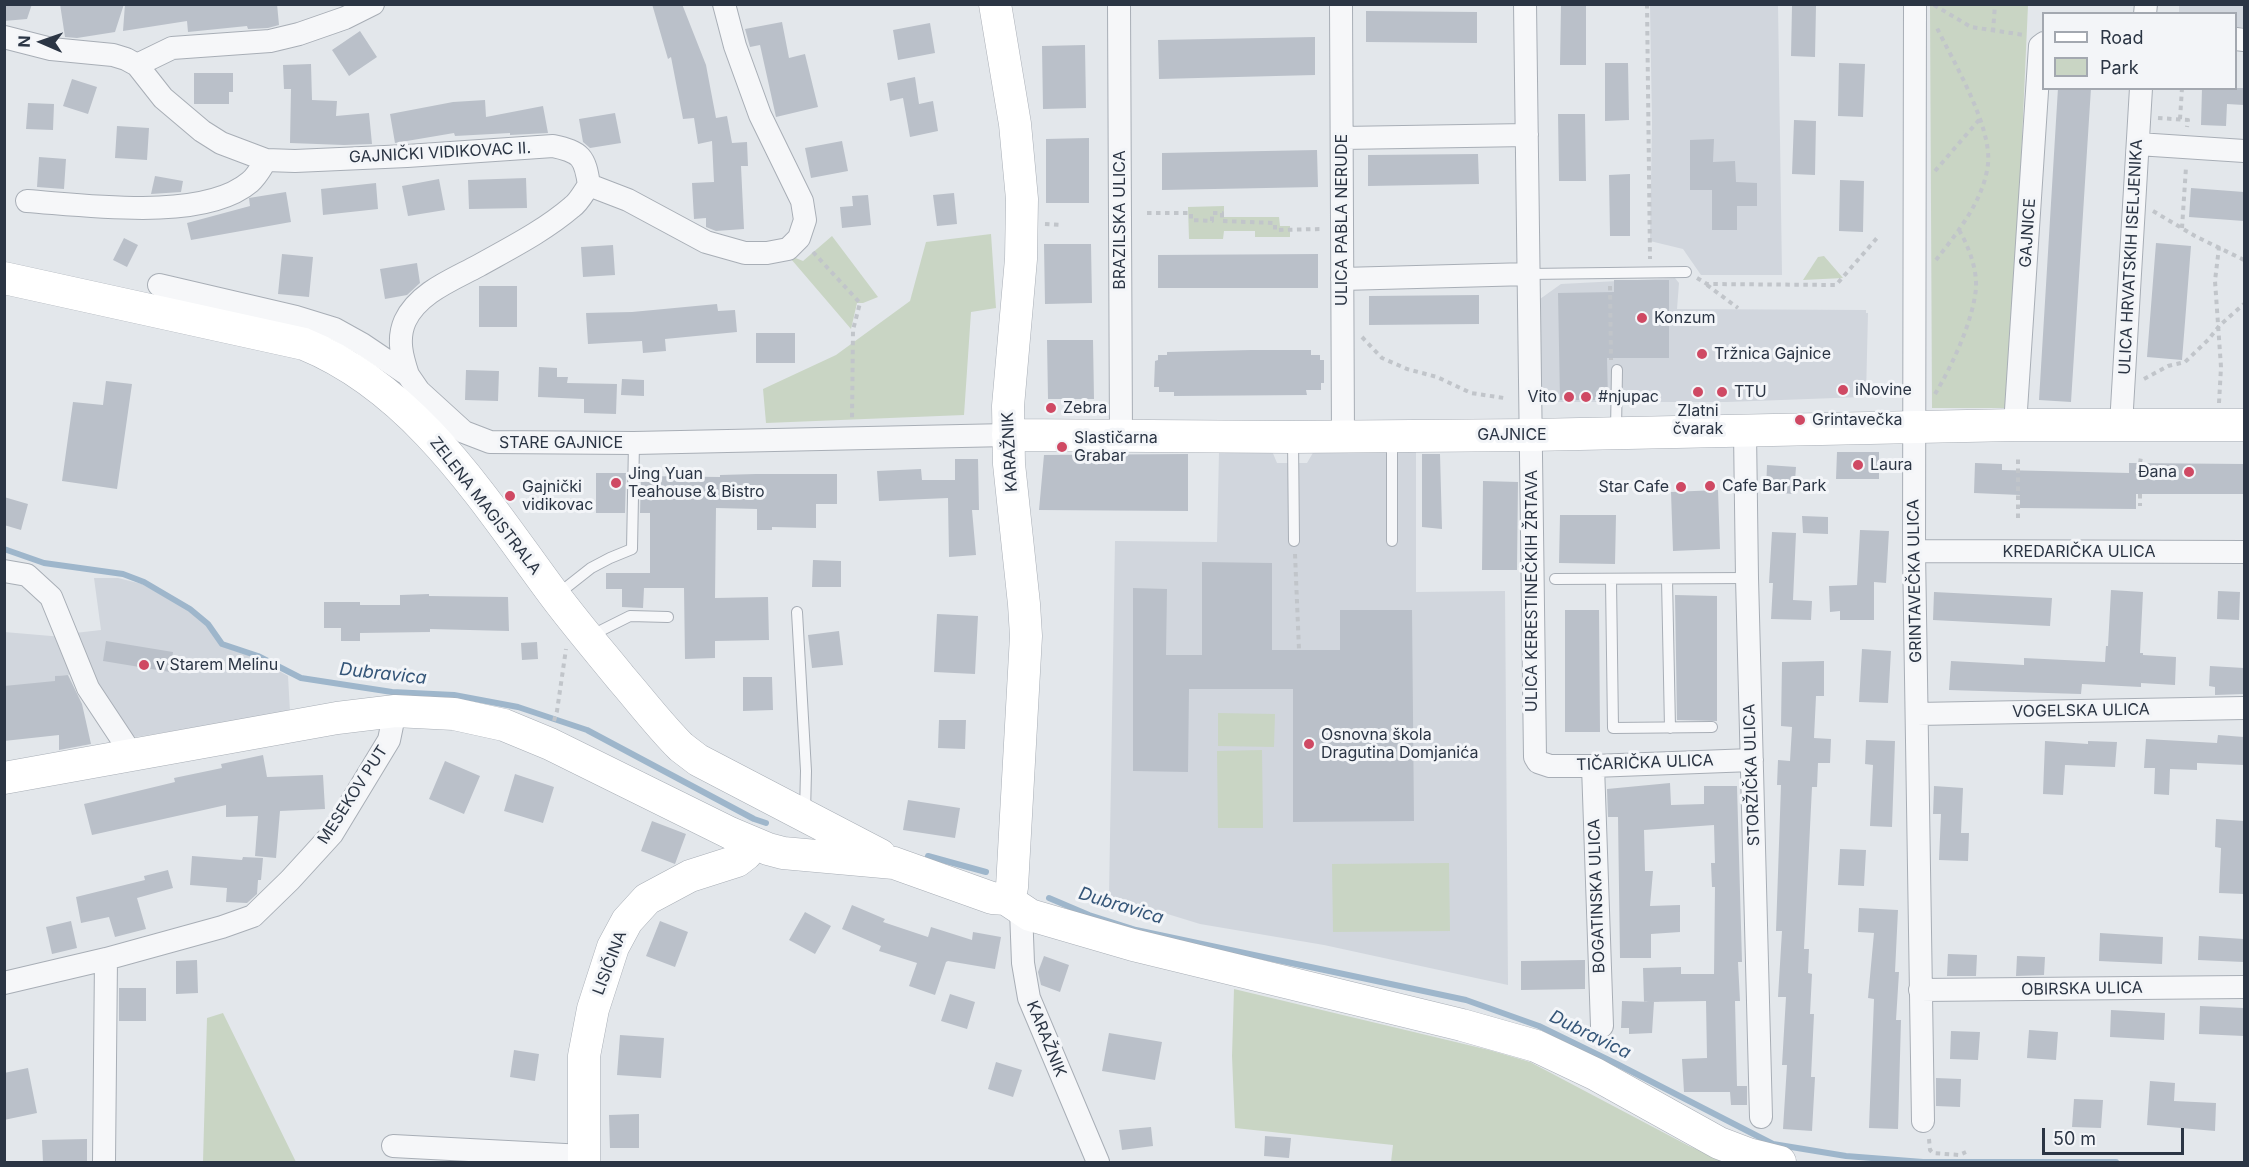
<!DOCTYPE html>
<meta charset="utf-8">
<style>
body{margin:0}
#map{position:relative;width:2249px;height:1167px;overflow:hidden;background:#e3e7eb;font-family:Inter,sans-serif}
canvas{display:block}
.frame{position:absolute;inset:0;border:6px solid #2b3544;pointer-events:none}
.legend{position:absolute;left:2042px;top:12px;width:195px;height:78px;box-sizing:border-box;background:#f3f5f8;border:2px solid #a3a8b0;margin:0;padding:8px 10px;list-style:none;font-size:18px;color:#2b3544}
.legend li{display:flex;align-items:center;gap:12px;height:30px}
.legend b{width:30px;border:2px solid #a3a8b0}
.north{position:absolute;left:12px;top:12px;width:60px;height:60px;-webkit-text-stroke:4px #f3f5f8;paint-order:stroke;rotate:272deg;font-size:16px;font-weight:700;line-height:24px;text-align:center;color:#2b3544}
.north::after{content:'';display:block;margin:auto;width:21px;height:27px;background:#2b3544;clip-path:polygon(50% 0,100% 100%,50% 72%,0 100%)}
.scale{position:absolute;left:2042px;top:1128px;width:142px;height:27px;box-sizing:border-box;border:3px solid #2b3544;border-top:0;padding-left:8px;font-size:18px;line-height:21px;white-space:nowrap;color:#2b3544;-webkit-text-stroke:4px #f3f5f8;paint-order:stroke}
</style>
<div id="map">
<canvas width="2249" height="1167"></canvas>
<div class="frame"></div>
<ul class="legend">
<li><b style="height:8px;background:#fff"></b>Road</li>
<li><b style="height:16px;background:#c9d5c4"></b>Park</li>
</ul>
<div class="north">N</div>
<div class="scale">50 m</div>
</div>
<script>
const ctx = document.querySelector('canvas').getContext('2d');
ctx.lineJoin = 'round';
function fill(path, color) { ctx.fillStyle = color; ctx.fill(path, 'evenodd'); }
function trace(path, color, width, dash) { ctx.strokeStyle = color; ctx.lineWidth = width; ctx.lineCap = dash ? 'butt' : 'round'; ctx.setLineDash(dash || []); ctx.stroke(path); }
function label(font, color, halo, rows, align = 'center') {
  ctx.font = font + ' Inter,sans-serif'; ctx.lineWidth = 6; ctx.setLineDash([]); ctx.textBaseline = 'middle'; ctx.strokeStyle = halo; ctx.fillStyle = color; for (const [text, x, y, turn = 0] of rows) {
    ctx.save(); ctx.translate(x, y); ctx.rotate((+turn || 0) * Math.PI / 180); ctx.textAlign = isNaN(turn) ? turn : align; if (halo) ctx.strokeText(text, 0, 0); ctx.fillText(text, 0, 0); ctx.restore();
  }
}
fill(new Path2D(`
 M1650,5H1778L1782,275H1701L1683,249L1650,241L1652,123Z
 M2179,5H2244V27H2236V14L2179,13Z
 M1675,278L1679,283L1677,309L1866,310V313H1868L1866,395L1862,397L1727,402H1540V299L1561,284Z
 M1416,449V592L1505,591L1508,985L1324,945L1200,924L1109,896L1115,541L1217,542L1219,452L1272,451L1277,463H1307L1314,451Z
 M94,578H118L142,584L188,610L205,624L221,646L256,658L288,676L290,712L136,737L131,735L97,689L75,633L101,630Z
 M4,632L63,637L76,674L56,676L54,690L5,697Z`), '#d1d6dd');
fill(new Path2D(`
 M1930,5H2028L2010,408H1932Z
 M1224,206V217H1279L1280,226H1290V237H1255V231H1224L1223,239H1189L1188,207Z
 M991,234L996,308L971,312L964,415L766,423L763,389L836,355L910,301L926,242Z
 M832,236L878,297L863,303H857L851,329L791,259L793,257L803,261Z
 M1824,256L1843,278L1803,280L1818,257Z
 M1218,713L1275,714L1274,747L1218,746Z
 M1262,750L1263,828H1218L1217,751Z
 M1449,863L1450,931L1333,932L1332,864Z
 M1234,989L1489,1050L1530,1062L1689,1146L1726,1162H1391L1393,1145L1235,1128L1232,1056Z
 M223,1013L296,1162H203L207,1018Z`), '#c9d5c4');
trace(new Path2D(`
 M4,549L44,563L123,574L144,582L190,609L208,624L222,644L258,656L301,678L392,692L454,695L518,707L587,730L754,819L766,823
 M928,856L986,872
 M1049,898L1089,915L1136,930L1466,1000L1539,1026L1619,1065L1773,1144L1846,1156L1923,1162H2116`), '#9eb6cb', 6);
fill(new Path2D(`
 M4,4H32L27,19L4,21Z
 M60,4H124L115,32L77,38L65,37Z
 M125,4H277L279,25L268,28L248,29L247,26L188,32L187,21L123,31Z
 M652,4H682L706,65L716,118L727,116L732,143L747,142L748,166H741L744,229L716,231L706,227V218L694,219L692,183L714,182L712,141L698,144L694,118L683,119L671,57L668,59Z
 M1561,5H1586V65H1560Z
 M1792,6H1816L1815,57L1791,56Z
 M1366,11L1477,12V43L1366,42Z
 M782,22L789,58L805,54L818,107L776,117L760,45L750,47L745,29Z
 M930,23L935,53L898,60L893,30Z
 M360,31L377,57L349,76L332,50Z
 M1315,37V75L1159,79L1158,40Z
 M1085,45L1086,108L1043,109L1042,46Z
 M1605,63H1628L1629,120L1605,121Z
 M1839,63L1865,64L1863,117L1838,116Z
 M311,64L312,100L337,101L336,116L369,113L372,144L344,145L290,143L291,89H284L283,65Z
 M194,73H233V92H229V104H194Z
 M915,77L919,104L933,101L938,131L910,137L903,98L890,101L887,83Z
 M72,79L97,87L88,114L63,106Z
 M2058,88H2091L2071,402L2039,400Z
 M2202,88H2244V105L2227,104L2226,126L2201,125Z
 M485,100L486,117L543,106L548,133L510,135V133L455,136L454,133L395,143L390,114L453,102Z
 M28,103L54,104L53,130L26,129Z
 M615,113L621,143L590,148L583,142L579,119Z
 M1558,114H1585L1586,181H1559Z
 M1794,120L1816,121L1815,175L1792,174Z
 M117,126L149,128L147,160L115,158Z
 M1089,138V203H1046V139Z
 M1714,139L1713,162L1735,161L1736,182L1757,183V206H1737V230H1712V190H1690V140Z
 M842,141L848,171L811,178L805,148Z
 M1317,150L1318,187L1162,190V153Z
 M1478,154L1479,184L1368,186V155Z
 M39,157L66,159L64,189L37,187Z
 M1630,174V236H1610L1609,175Z
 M155,176L183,181L181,192L151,194Z
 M526,178L527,208L469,209L468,180Z
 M439,179L445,210L408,216L402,186Z
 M1840,180L1864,181L1863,232L1839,231Z
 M376,183L378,209L323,215L321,189Z
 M2191,188L2244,192V221L2189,217Z
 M286,192L291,222L191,240L187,223L250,206L249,198Z
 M954,193L957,224L937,226L933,195Z
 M868,195L871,225L842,228L840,207L853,206L852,196Z
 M124,238L138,245L127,267L113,260Z
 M2156,243L2191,246L2182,360L2147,357Z
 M1044,244H1091L1092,303L1045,304Z
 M613,245L615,275L583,277L581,247Z
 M282,254L313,257L309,297L278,294Z
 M1318,254V288H1158V255Z
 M417,263L420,283L407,295L385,299L380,269Z
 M1614,280H1669V358H1607L1608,400H1560L1558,293L1614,292Z
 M479,286H517V327H479Z
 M1479,295V324L1369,325V296Z
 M717,304L718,311L735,310L737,332L665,339L666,351L643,353L642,341L588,344L586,313L632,312Z
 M756,333H795V363H756Z
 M1047,340H1093L1094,399H1048Z
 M1251,350H1311V355H1320V360H1324V383H1321V390H1306L1307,395L1174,396V392H1159V387H1154L1155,361L1158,360V355H1167V352Z
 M539,367L557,368V377H568L567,383L617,384L616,414L584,413V399L538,397Z
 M466,370L499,371L498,401L465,400Z
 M622,379L644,380V396L621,395Z
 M106,381L132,384L117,489L62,481L73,402L103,405Z
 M1837,452H1879V479H1836Z
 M1188,454V511L1039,510L1044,455Z
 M1422,454H1440L1442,529L1422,527Z
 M955,459H978L979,510H972L976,555L949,557L948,498L879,501L877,471L921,469L922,480H955Z
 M1975,463L2002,464V470L2129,473V463L2244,464V494H2136V509L2020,508V495L1974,493Z
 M1767,465L1796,467L1794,494L1766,492Z
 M596,473H626L625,513H596Z
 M756,474H837V504H816V528L772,527V530H757V509L716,508L715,598L768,597L769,640L715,641V658L685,659L684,588H644L643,608L622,607V589H606V573H650V513H640L641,476L720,477V475Z
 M1483,481L1518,482L1517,570H1482Z
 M1718,490L1720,549L1673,551L1671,492Z
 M4,497L28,504L21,530L4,525Z
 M1560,515H1616L1615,564L1559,563Z
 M1802,516L1828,517V534L1803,533Z
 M1860,530L1889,531L1886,583L1874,582V620H1840V611L1830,612L1829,586L1857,585Z
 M1772,532L1796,533L1793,600L1812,601L1811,620L1771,619L1773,583H1769Z
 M813,560L841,561V587H812Z
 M1202,562L1272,563V650H1340V610H1412L1414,821L1293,822V689H1189L1188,772L1133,771V588L1167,589L1166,655H1202Z
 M2111,590L2143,592L2140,653H2143V655L2176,657L2175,685L2141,683V687L2082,684L2081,694L1949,690L1951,661L2024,665V658L2105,662L2106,646H2108Z
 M2218,591L2240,592L2239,620L2217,619Z
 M1934,592L2052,598L2050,626L1933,620Z
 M429,594V596L508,597L509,631L430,629V632L360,633V641H341V628H324V602H360V605H400V595Z
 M1675,595L1717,596V721L1677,720Z
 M1565,610H1599L1600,732H1565Z
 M937,614L978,616L975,674L934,672Z
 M839,631L843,665L812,668L808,635Z
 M106,641L173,652L170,672L103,661Z
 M537,642L538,659L522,660L521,643Z
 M1862,649L1891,651L1888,703L1859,702Z
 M1824,661V696H1816L1814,738L1831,739L1830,763H1818L1817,787H1812L1804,949H1809L1808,973L1812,974L1810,1014H1814L1811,1077H1815L1812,1131L1783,1129L1787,1065H1782L1786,997H1778L1782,931H1776L1781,785H1777L1778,760L1790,761L1792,727L1781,726L1782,662Z
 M2210,666L2244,668V694L2215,695V687L2209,686Z
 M68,675L82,704L91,744L59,750V735L4,741V686L55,681V676Z
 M743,677H772L773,710L743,711Z
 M939,720H966L965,749L938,748Z
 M2218,735L2244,737V765L2197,763V770L2170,769L2169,795L2154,794L2155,768H2144L2146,739L2217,743Z
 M1866,740L1895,741L1892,827L1870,826L1873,765L1865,764Z
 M2045,741L2088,744V741L2117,742L2115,767L2065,765L2063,795L2043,794Z
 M263,755L267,777L323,775L325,809L280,811L276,858L255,856L258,816L226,817V805L92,835L84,804L175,782L174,778L222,768L221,764Z
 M445,761L480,776L464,814L429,799Z
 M515,774L554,787L543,823L504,811Z
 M1670,783L1671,805L1704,804V786H1737L1742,962H1738L1740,1001H1735L1737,1086H1747V1105H1731L1730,1092H1684L1682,1059L1707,1058L1706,1001L1644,1002L1643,968L1681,967V974H1714L1715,887H1712L1711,863H1715L1714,825L1644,830L1645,871H1653L1650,906L1680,905V932L1651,934V958H1620L1618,817H1608L1607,789Z
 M1934,786L1963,788L1961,833H1969L1968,861L1939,860L1941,814H1933Z
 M908,800L960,808L955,838L903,830Z
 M2216,819L2244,821L2243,863H2244V894L2219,893L2221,848L2215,847Z
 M652,821L686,834L675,864L641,851Z
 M1840,849L1866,850L1864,886L1838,885Z
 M192,856L242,860L243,857L263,858L261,880H258L257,894L247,903L226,902L227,888L190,885Z
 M168,870L173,888L137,898L146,929L115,937L109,917L81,923L76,897L145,880L144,876Z
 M852,905L885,919L883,922L928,937L931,927L972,940L973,932L1001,937L995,969L948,961L946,962L935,995L909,986L917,963L879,951L881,946L842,929Z
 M1859,908L1898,910L1895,972H1899L1896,1020H1901L1898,1129L1869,1128L1874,999L1868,998L1874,933L1858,932Z
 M805,912L831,926L815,954L789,940Z
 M71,921L77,948L52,954L46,927Z
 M660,921L688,932L675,967L646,956Z
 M2100,933L2163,937L2162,964L2099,961Z
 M2199,936L2244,939V962L2198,960Z
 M1948,954L1977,955L1976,976H1947Z
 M1044,956L1069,965L1060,992L1041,985L1038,972Z
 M2017,956L2045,957L2044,975L2016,976Z
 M197,960L198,993L176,994V961Z
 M1585,960V989L1521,990V961Z
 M119,988H146V1021H119Z
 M950,994L975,1002L967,1029L941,1021Z
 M1622,1001L1654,1002L1652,1033L1629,1034V1028H1621Z
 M2200,1006L2244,1008V1036L2199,1034Z
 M2111,1010L2165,1013L2164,1040L2110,1037Z
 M2029,1030L2058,1032L2056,1060L2027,1058Z
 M1951,1031L1980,1032L1978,1060L1950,1059Z
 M1109,1033L1162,1042L1155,1080L1102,1071Z
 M620,1035L664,1038L661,1078L617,1075Z
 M514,1050L539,1054L535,1081L510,1077Z
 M996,1062L1022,1070L1013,1097L988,1089Z
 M28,1068L37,1113L4,1120V1073Z
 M1936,1078L1961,1079L1960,1107L1936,1106Z
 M2150,1081L2175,1083L2174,1101L2216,1103L2215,1131L2147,1125Z
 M2074,1099L2103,1100L2101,1128L2072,1127Z
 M639,1114V1148H610L609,1115Z
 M1151,1127L1153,1146L1122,1150L1119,1130Z
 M1265,1136L1291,1138L1289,1158L1264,1156Z
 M87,1139V1162H43L42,1140Z`), '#bac0c9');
const lane = new Path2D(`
 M1529,274L1686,272
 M1616,430L1617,370
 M1392,439V541
 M1293,440L1294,541
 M1555,579L1747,578
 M1667,579L1670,728
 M1611,580L1613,728L1712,727
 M558,594L591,568L610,558L632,549L634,443
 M797,612L806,771L805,813
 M590,636L630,616L668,617`);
const street = new Path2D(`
 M1119,4L1121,436
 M1341,4L1343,436
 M1525,4L1535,757L1538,762L1550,766H1593L1752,760
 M1915,4L1914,551L1923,1121
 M2145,14L2146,4
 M4,37L51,49L113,55L126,59L137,65L163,98L202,131L221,143L266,160L295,161L407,156L553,146C581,152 585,157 589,185
 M2236,39L2244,40
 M137,65L172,48L270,41L299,34L345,18L373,4
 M1342,138L1527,135
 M2138,144L2244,151
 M589,185L628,200L706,242L745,253H767L788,249L799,238L805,220L802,201L760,115L735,46L724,4
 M27,201C85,205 203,222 250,182C257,176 261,168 266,160
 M1342,279L1529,274
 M159,285L296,317L335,329L362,344L408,375L419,391L464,432L490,442L634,443L1008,435
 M408,375C402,357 397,339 405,321C418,293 452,280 478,266C510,248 544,231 572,207C579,202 584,192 589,185
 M2015,425L2040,46L2044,43
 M2121,425L2141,88
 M1745,432L1747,578L1761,1117
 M1914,551L2244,552
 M4,571L27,575L51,597L88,688L133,756
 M1917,714L2244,708
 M1593,766L1602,1026
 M1021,910L1023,963L1029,998L1098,1162
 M4,983L106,959L222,927L253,916L290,880L332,834L389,740L395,711
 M1920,990L2244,987
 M393,1146L584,1156
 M104,1162L106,959`);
const secondary = new Path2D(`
 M995,4L1015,124L1022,199L1021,259L1008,406L1009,464L1024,604L1026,636L1012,887L1010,895L1006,899
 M4,278L304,344C417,390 485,502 555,596C576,624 599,651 621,678C641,701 659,725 681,747L698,760L880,855
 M1008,435L1292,437L1531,435L2015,425H2244
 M4,778L337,718L395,711L454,714L504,725L550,744L730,833L768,849L783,853L894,863L992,898L1006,899L1030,915L1133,945L1462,1025L1536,1046L1595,1074L1719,1143L1748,1154L1780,1162
 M584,1162V1056L593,1009L613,947L627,921L647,899L690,876L737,861L746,854L752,843`);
trace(lane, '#a8aeb6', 12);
trace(street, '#a8aeb6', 24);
trace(secondary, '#a8aeb6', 33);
trace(new Path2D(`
 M1647,4L1650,259
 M1934,5L1971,27L2024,35
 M1993,32L1995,4
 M2158,118L2188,120L2187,127
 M2180,119L2182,88
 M1935,171L1979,120
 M2153,211L2195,236L2244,260
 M1147,213H1191V220L1212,221V213H1222V221L1275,223V230L1323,229
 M1045,224L1062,225
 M2182,228L2186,167
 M813,252L860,303L853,330L852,420
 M1936,260C1957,233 1984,200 1988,164C1992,126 1953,61 1936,26
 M1697,278L1707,284L1836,285L1877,238
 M1707,285L1738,308
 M1610,286L1611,360
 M1362,337L1382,358L1407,369L1437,377L1471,393L1504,398
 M2144,379L2168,366L2185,362L2208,340L2220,325L2244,304
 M1935,394C1952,366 1973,321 1976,288C1977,269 1969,247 1959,230
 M2219,403L2221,367L2215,281L2219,247
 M2140,463L2141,457
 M2140,494V506
 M2018,518V458
 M1295,554L1299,650
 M554,721L557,711L566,649
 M1929,1139L1930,1150L1933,1153L1959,1155L1966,1152`), '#c1c5ca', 4, [4.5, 4.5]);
trace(lane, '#f6f7f9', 10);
trace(street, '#f6f7f9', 22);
trace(secondary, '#fff', 32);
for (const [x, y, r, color] of [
 [1642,318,6,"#cf4963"],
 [1702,354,6,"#cf4963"],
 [1843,390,6,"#cf4963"],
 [1698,392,6,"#cf4963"],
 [1722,392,6,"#cf4963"],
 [1569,397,6,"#cf4963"],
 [1586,397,6,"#cf4963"],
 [1051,408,6,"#cf4963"],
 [1800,420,6,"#cf4963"],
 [1062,447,6,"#cf4963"],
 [1858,465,6,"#cf4963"],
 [2189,472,6,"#cf4963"],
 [616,483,6,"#cf4963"],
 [1710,486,6,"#cf4963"],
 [1681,487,6,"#cf4963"],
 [510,496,6,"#cf4963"],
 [144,665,6,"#cf4963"],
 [1309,744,6,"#cf4963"]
]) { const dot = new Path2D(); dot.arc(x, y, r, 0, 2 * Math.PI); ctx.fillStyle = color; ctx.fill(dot); trace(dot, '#f3f5f8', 2); }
label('16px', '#2b3544', '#f3f5f8', [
 ["GAJNIČKI VIDIKOVAC II.",440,153,-3],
 ["BRAZILSKA ULICA",1120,220,-90],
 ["ULICA PABLA NERUDE",1342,220,-90],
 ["GAJNICE",2028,233,-86],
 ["ULICA HRVATSKIH ISELJENIKA",2131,257,-87],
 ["GAJNICE",1512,435],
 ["STARE GAJNICE",561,443],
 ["KARAŽNIK",1010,452,-93],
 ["ZELENA MAGISTRALA",485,506,52],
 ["KREDARIČKA ULICA",2079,552],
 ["GRINTAVEČKA ULICA",1915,581,-91],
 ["ULICA KERESTINEČKIH ŽRTAVA",1532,591,-90],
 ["VOGELSKA ULICA",2081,711,-1],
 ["TIČARIČKA ULICA",1645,763,-2],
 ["STORŽIČKA ULICA",1752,775,-92],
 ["MESEKOV PUT",353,795,-57],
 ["BOGATINSKA ULICA",1597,896,-92],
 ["LISIČINA",610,963,-69],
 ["OBIRSKA ULICA",2082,989,-1],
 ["KARAŽNIK",1046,1039,68]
]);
label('16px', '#2b3544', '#f3f5f8', [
 ["Konzum",1654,318],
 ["Tržnica Gajnice",1714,354],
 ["iNovine",1855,390],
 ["TTU",1734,392],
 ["Vito",1557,397,"right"],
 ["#njupac",1598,397],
 ["Zebra",1063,408],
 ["Zlatni",1698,411,"center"],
 ["čvarak",1698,429,"center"],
 ["Grintavečka",1812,420],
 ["Slastičarna",1074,438],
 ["Grabar",1074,456],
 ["Laura",1870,465],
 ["Đana",2177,472,"right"],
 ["Jing Yuan",628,474],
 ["Teahouse & Bistro",628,492],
 ["Cafe Bar Park",1722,486],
 ["Gajnički",522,487],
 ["vidikovac",522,505],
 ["Star Cafe",1669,487,"right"],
 ["v Starem Melinu",156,665],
 ["Osnovna škola",1321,735],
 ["Dragutina Domjanića",1321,753]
], 'left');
label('italic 18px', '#345578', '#f3f5f8', [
 ["Dubravica",383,674,6],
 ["Dubravica",1121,906,17],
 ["Dubravica",1590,1035,26]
]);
</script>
